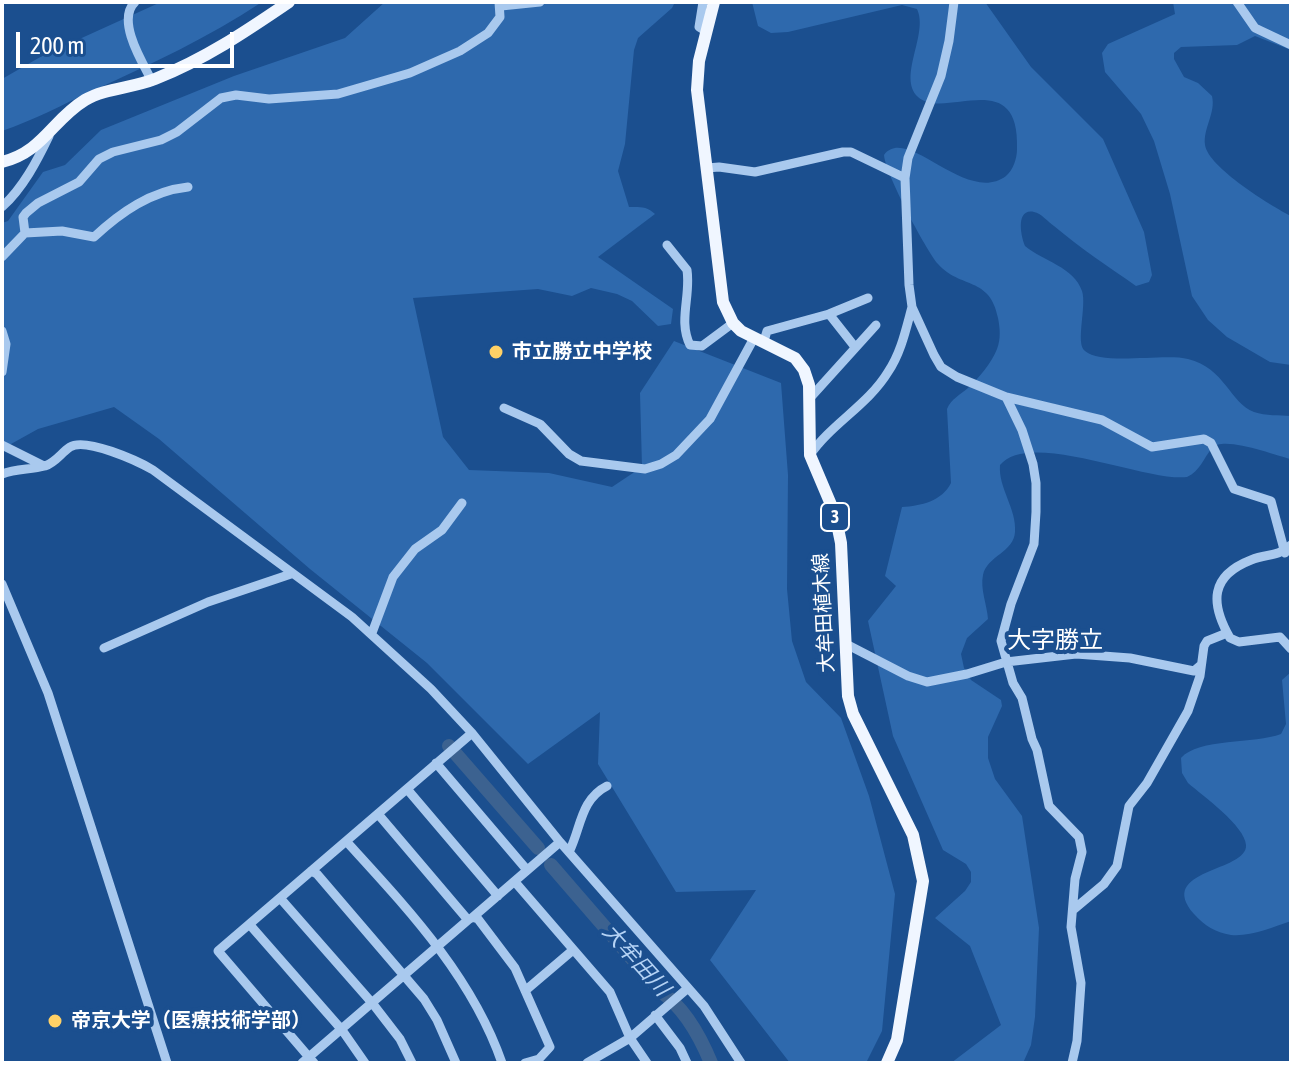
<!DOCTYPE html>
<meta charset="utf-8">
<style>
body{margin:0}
#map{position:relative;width:1293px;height:1065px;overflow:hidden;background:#1b4f8f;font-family:"Asap Condensed",sans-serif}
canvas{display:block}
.frame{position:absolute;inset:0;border:4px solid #fff;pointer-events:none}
.scale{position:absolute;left:16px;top:32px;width:218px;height:36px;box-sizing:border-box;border:4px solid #fff;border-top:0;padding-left:10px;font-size:24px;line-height:28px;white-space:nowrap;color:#fff;-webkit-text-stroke:6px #1b4f8f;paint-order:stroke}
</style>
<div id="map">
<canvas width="1293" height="1065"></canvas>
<div class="frame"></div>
<div class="scale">200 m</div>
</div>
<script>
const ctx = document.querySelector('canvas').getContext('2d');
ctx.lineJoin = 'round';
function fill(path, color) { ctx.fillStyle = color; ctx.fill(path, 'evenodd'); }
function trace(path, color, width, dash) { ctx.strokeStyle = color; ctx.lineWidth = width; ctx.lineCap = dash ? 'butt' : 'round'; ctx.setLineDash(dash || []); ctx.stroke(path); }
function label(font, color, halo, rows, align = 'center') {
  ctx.font = font + ' "Asap Condensed","Noto Sans JP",sans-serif'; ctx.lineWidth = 8; ctx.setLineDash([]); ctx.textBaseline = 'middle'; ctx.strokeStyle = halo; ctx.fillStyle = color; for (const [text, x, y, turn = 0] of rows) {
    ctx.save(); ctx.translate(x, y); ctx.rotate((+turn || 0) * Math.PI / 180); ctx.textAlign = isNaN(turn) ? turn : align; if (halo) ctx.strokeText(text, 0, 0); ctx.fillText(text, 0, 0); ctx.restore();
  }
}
fill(new Path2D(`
 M161,2H262C208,38 151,64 92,91C62,105 34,120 2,131V79L42,56Z
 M385,2H675L672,8L638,38L634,50L625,144L618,171L629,207C639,207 647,206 655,214L598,257L673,309L671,324L658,326L632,301L617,294L591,288L572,296L538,289L413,298L443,437L469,470L549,473L612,487L642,467L640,393L674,341L781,383L788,475L787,589L792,641L806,682L841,718L869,796L895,894L882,1031L866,1063H790L710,960L756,890L676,892L598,764L600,712L528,764L427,663L310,569L159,439L114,407L38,429L2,449V223L8,221L43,172L65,165L101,130L234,76L345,38Z
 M752,2H985L1031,67L1103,139L1144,232L1152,275L1149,282L1136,286C1109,267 1080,248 1054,226C1048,222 1041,213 1034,212C1015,208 1021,237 1025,246C1043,261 1074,267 1082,291C1087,306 1075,344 1085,351C1102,366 1164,353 1188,359C1225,368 1230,403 1254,412C1266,416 1279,415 1291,416V459C1274,455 1223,435 1212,448C1203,459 1200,471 1187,477C1146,482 1029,429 1000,465C998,488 1017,509 1015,532C1014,552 987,556 983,575C980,589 987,605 988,619L967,638L961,654L964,668L971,680L1001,700L1002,706L988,737V758L995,779L1022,816L1039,928L1035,1017L1031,1045L1023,1063H951L1001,1025L970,946L935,918L965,891L971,882V872L966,864L943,850L893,736L868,621L896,586L885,576L902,507C921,506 942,501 951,483L947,409C951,399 960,395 968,388C979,378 992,362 997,349C1001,339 1000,328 998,318C990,276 960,289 938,264C926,250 885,173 884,155C907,124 966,206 1006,176C1013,170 1017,159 1017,149C1020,64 944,121 918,97C897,77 929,34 917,9L902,5L788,32L771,33L758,26Z
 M1173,2H1291V50L1255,36L1237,45L1181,47L1174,53V59L1184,77L1198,83L1212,96C1216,113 1203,128 1205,145C1208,167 1271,206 1291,216V365L1270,362L1227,337L1208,320L1192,296L1170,194L1154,141L1141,114L1105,72L1102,53L1108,44L1175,14Z
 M1291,672V921C1273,927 1250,937 1231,935C1215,932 1205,926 1194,914C1155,869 1248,872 1246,845C1245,826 1203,796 1188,783L1182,773L1181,758C1198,738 1255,744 1281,734L1286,724L1282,680Z`), '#2e69ad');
trace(new Path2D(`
 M449,746L538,848
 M551,865L660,991C685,1008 700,1036 711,1063`), '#3c6290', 14);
trace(new Path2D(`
 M135,2C116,20 142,62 152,81
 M703,2L699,27L707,32
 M954,2L949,41L941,76L908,158L905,178L909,285L912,307L934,355L941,367L957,377L1006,397L1102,420L1152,447L1204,439L1211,443L1234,489L1271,501L1285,553
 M1237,2L1255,28L1291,45
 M501,6L540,2
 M707,168L719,167L755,172L843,152H851L905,178
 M2,207C23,188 37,161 49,136
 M25,233L23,217L26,213L38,203L79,182L99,159L113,152L161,140L177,132L221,98L236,95L269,99L338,94L410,73L460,51L488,33L500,17L499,2
 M667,245L687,270C691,296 678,321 690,345L702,346L733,323
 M2,257L25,233L62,231L94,237C121,212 151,191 188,187
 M829,314L855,347
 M2,331L6,344L2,372
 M764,341L767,331L829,314L868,298
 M1006,397L1022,430L1033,464L1036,483V512L1034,544L1011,604L1001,641L1013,683L1022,698L1032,739L1037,750L1049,806L1079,837L1082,852L1075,879L1071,927L1081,983L1077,1041L1072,1063
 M810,398L876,325
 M504,408L540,424L569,454L581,461L645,469L661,464L676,455L710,419L754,338
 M2,445L44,466
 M810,455C831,424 868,405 888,372C901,353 906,329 912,307
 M2,474C16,468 30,470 45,466C56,462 61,453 70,447C85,437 138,461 153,470L352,617L431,689L472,733L560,842L704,1006L741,1063
 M1291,545C1276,558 1268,553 1251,560C1210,576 1210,603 1230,638L1239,642L1280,637L1291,649
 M2,584L48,693L167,1063
 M372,633L393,577L415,549L442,530L462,503
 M846,644L908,676L927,682L967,674L1006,662L1076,654L1130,658L1194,671L1201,665
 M104,648L208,602L291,574
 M436,763L527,870
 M407,789L498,896
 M378,814L468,920L473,917L478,919L515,968L550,1047L539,1059L525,1063
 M346,841C407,908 472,976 502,1063
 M570,850C581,827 581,799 607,786
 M311,871L317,874L424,999L437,1020L456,1063
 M515,882L610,992L630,1038L647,1063
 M280,898L373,1004L400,1039L412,1063
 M1073,910L1104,884L1117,866L1129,806L1147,783L1188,711L1200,676L1204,646L1207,641L1227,633
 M473,917L560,842
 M250,925L342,1030L365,1063
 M526,990L573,950
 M655,1015L680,1048L687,1063
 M302,1063L468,920
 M314,1063L218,951L472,733
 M587,1063L630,1038L688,988`), '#a9c9ee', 9);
trace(new Path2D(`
 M714,2L699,61L697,90L723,302L733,323L741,331L795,358L804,370L809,385L810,455L835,514L841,543L848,696L853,714L913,835L923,881L897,1040L887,1063
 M2,162C43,152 52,120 85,100C105,88 133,88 155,79C205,59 245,32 289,2`), '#f0f6ff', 12);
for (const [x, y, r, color] of [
 [496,352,8,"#ffd166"],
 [55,1021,8,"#ffd166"]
]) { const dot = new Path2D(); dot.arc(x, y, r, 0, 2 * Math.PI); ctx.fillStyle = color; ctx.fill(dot); trace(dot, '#1b4f8f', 3); }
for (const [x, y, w] of [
 [835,517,28]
]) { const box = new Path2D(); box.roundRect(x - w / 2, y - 14, w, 28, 6); ctx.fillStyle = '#1b4f8f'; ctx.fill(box); trace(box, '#fff', 2); }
label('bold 18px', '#fff', null, [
 ["3",835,517]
]);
label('bold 20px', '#fff', '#1b4f8f', [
 ["市立勝立中学校",512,352],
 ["帝京大学（医療技術学部）",71,1021]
], 'left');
label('20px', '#fff', '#1b4f8f', [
 ["大牟田植木線",824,613,-93]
]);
label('italic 22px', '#b5d3f5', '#1b4f8f', [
 ["大牟田川",636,960,48]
]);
label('24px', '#fff', '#1b4f8f', [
 ["大字勝立",1055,640]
]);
</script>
